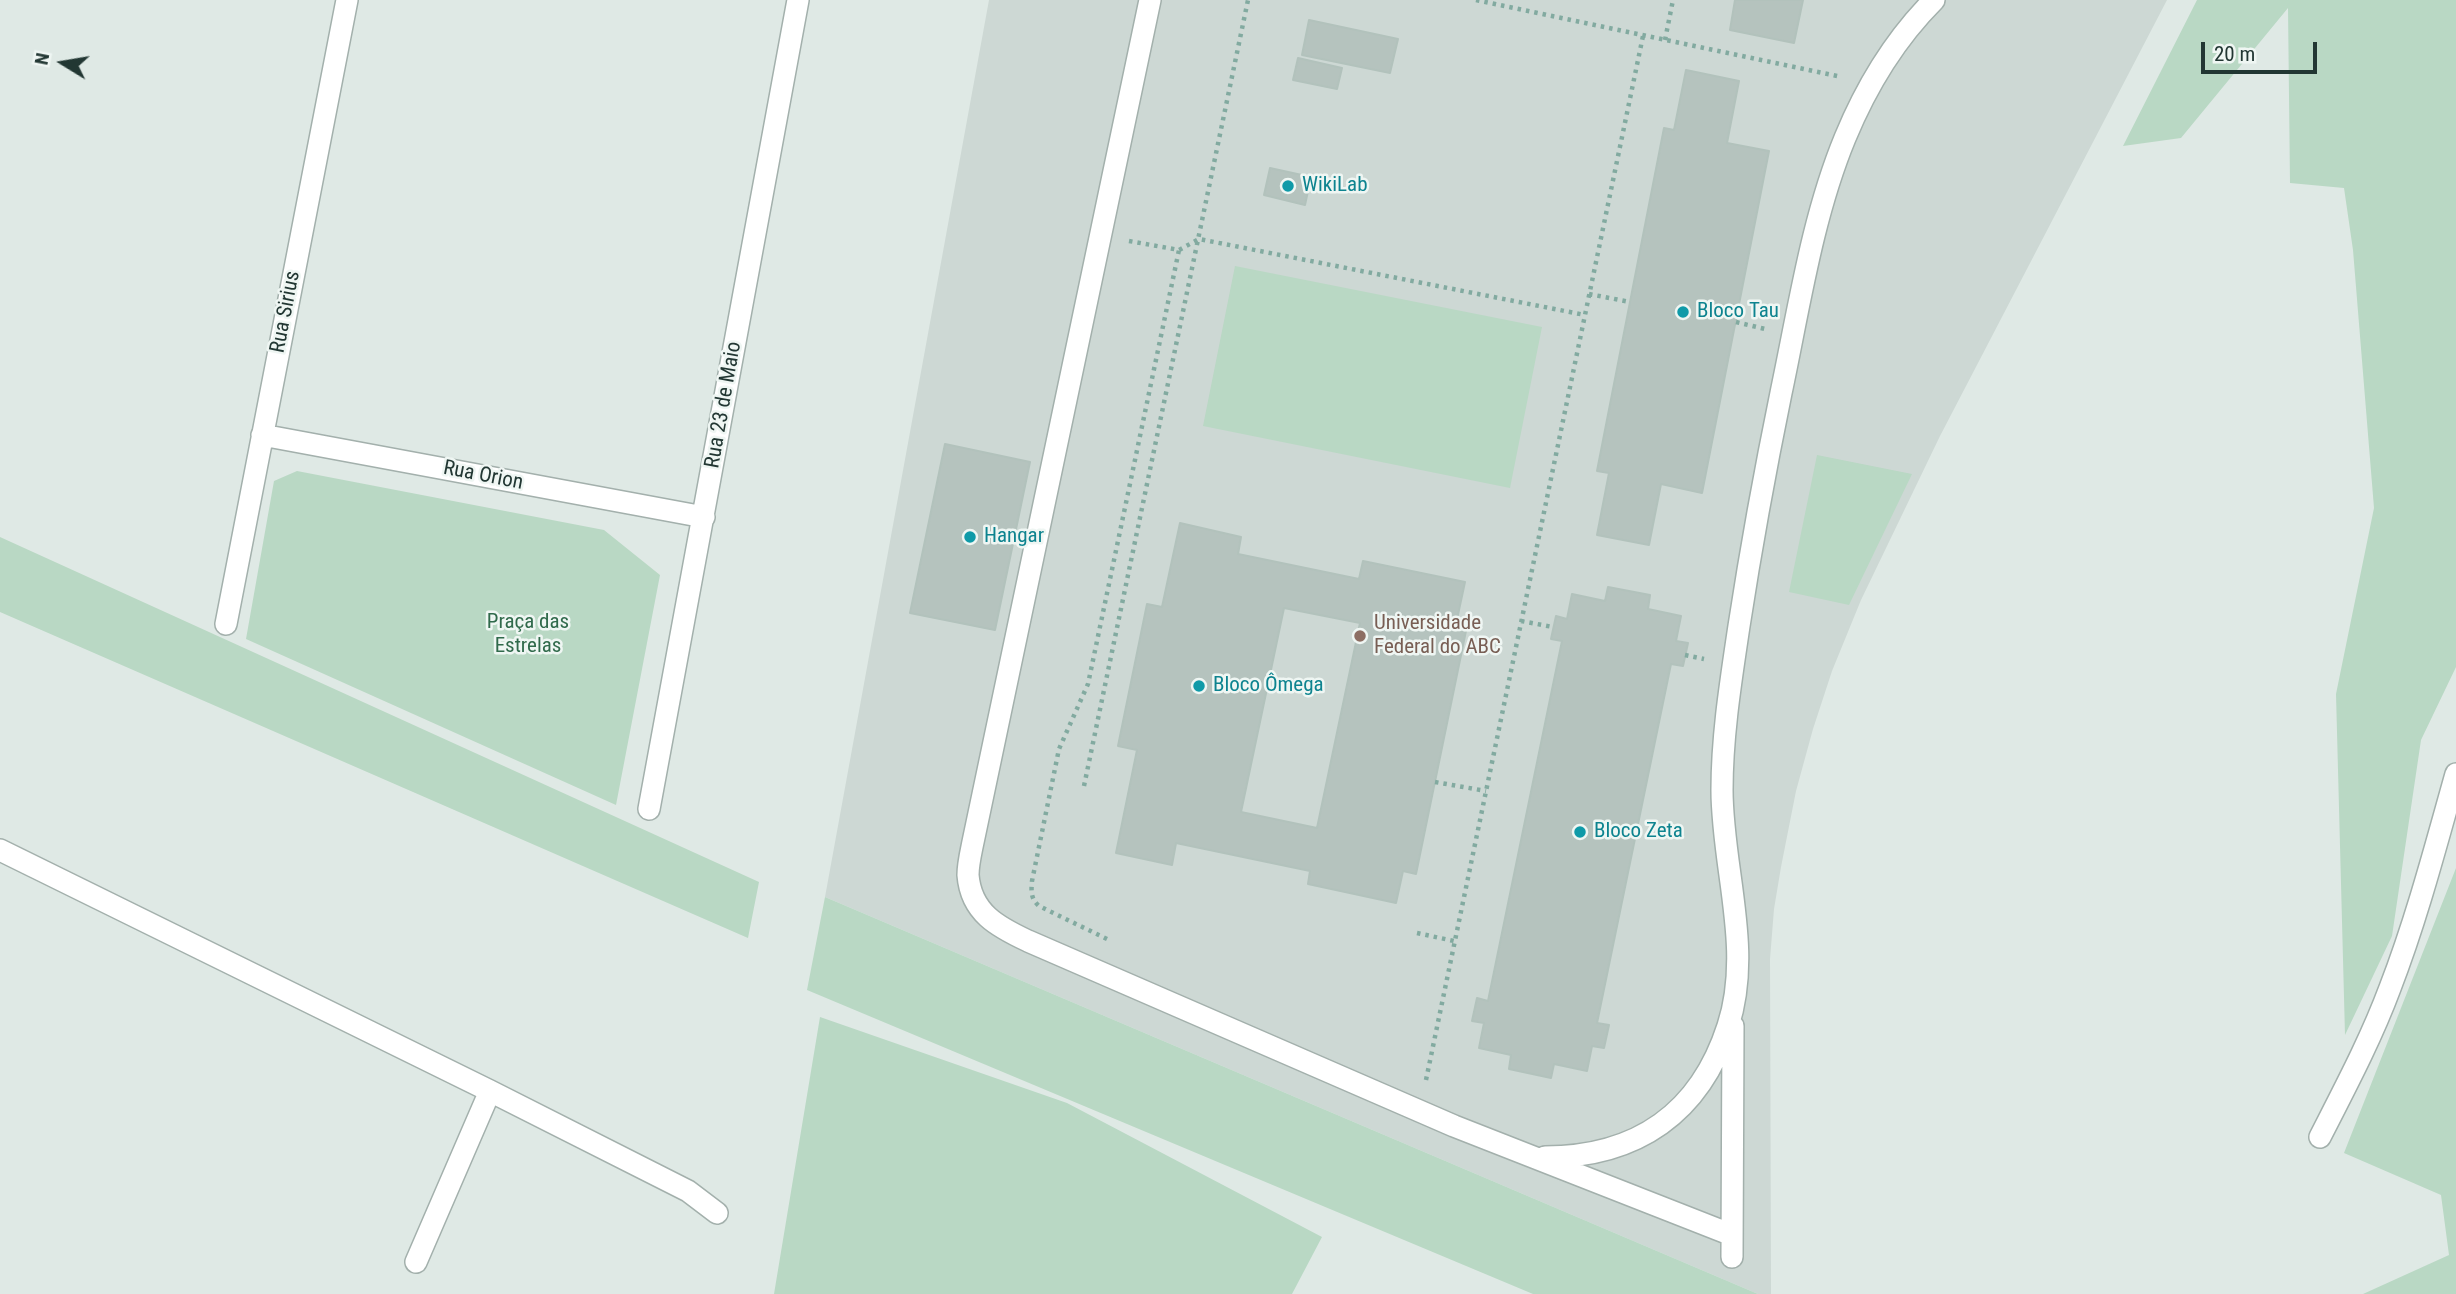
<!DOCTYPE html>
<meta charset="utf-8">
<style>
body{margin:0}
#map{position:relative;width:2456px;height:1294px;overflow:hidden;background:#dfe9e5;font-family:"Roboto Condensed",sans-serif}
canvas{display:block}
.north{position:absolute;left:28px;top:28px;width:70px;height:70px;-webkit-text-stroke:5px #eff6f3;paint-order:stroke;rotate:281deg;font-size:19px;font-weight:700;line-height:28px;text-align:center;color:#223733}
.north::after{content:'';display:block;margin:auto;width:24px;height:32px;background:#223733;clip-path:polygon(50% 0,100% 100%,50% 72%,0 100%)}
.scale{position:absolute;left:2201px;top:42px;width:116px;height:32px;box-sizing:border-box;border:4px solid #223733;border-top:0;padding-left:9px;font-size:21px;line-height:24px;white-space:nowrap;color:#223733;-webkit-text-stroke:5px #eff6f3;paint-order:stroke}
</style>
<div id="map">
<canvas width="2456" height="1294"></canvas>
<div class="north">N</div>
<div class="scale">20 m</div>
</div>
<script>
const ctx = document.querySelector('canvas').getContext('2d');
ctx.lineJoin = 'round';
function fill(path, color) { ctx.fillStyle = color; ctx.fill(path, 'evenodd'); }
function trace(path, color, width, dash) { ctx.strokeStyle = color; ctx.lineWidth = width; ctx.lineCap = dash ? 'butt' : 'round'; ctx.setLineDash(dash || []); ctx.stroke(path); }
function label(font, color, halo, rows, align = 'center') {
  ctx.font = font + ' "Roboto Condensed",sans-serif'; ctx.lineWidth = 5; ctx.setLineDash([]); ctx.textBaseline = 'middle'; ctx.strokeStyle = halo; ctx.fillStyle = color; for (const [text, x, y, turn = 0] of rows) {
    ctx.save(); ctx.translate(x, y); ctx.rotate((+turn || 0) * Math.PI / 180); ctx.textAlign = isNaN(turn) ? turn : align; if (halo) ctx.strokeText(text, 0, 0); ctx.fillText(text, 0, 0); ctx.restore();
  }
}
fill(new Path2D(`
 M989,0H2167L1940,436L1861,600L1832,671L1813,729L1796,791L1781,867L1774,909L1770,959L1771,1294H1758L825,897Z`), '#cdd8d4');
fill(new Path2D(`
 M2197,0H2456V667L2421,740L2392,936L2345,1035L2336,694L2374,508L2353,250L2344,188L2290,183L2288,8L2181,138L2123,146Z
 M1235,266L1542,327L1510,488L1203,426Z
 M1817,455L1912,474L1849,605L1789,592Z
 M297,471L604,530L660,575L616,805L246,639L274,481Z
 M0,537L759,882L748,938L0,612Z
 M2456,868V1294H2363L2449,1255L2441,1195L2344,1153Z
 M825,897L1758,1294H1533L807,990Z
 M820,1017L1067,1103L1322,1237L1292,1294H774Z`), '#b9d8c4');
const building = new Path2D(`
 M1735,0H1803L1794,43L1730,30Z
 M1309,20L1398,39L1390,73L1302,55Z
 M1298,58L1342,68L1337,89L1293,80Z
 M1686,70L1739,81L1727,143L1769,151L1702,493L1661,484L1649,545L1597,535L1609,473L1597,471L1664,128L1674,130Z
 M1270,168L1311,177L1305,205L1264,195Z
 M945,444L1030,462L995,630L910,613Z
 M1180,523L1241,537L1238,554L1359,579L1363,561L1465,582L1456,624L1467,626L1416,874L1403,871L1396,903L1308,884L1310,871L1176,843L1172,865L1116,853L1137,750L1118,746L1147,604L1162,607ZM1284,608L1360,623L1317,828L1241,812Z
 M1608,587L1650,595L1648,609L1681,616L1676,641L1688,643L1683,666L1671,664L1597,1023L1609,1025L1604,1048L1592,1046L1587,1071L1554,1064L1551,1078L1509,1069L1511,1055L1479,1048L1484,1023L1472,1021L1477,998L1488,1001L1562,641L1551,639L1556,616L1567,619L1572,594L1605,601Z`);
fill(building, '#b5c3be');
trace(building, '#b2c2bc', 2);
const minor = new Path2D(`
 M1150,0L973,842C971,852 968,864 968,875C971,913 998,927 1028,941L1454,1126L1732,1235
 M262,435L704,517
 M226,624L347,0
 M649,809L798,0
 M0,850L490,1091L688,1191L717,1213
 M2320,1137C2345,1088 2371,1039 2390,988C2417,918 2436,845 2456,774
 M1545,1157C1637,1157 1700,1113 1728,1026C1753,949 1722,868 1722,790C1722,735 1731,680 1739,626C1751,548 1765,471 1781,393C1799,308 1812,218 1845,138C1866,87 1895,39 1934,0
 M1732,1257L1733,1026
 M416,1262L490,1091`);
trace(minor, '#a3b0ac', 24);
trace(new Path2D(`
 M1476,0L1842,77
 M1665,40L1673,0
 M1129,241L1179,250L1199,239L1585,315
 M1589,294L1630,302
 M1736,322L1765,329
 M1521,621L1553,627
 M1685,655L1704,659
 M1435,782L1486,791
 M1084,786L1248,0
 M1417,933L1454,941
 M1107,939L1039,906C1031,899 1031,892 1032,881L1059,749L1088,684L1179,250
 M1426,1080L1643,36`), '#82aaa0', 4.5, [3.5, 5]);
trace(minor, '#fff', 21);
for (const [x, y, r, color] of [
 [1288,186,7,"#0f9aa8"],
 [1683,312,7,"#0f9aa8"],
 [970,537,7,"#0f9aa8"],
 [1360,636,7,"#8d6e63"],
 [1199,686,7,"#0f9aa8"],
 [1580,832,7,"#0f9aa8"]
]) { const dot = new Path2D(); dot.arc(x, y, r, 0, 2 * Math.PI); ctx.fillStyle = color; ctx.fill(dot); trace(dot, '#eff6f3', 2.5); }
label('21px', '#0d838f', '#eff6f3', [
 ["WikiLab",1302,186],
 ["Bloco Tau",1697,312],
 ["Hangar",984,537],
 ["Bloco Ômega",1213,686],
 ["Bloco Zeta",1594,832]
], 'left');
label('21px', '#223733', '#eff6f3', [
 ["Rua Sirius",286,312,-79],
 ["Rua 23 de Maio",724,405,-80],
 ["Rua Orion",483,476,11]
]);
label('21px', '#306a4b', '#eff6f3', [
 ["Praça das",528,623],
 ["Estrelas",528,647]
]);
label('21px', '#785e54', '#eff6f3', [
 ["Universidade",1374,624],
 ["Federal do ABC",1374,648]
], 'left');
</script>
